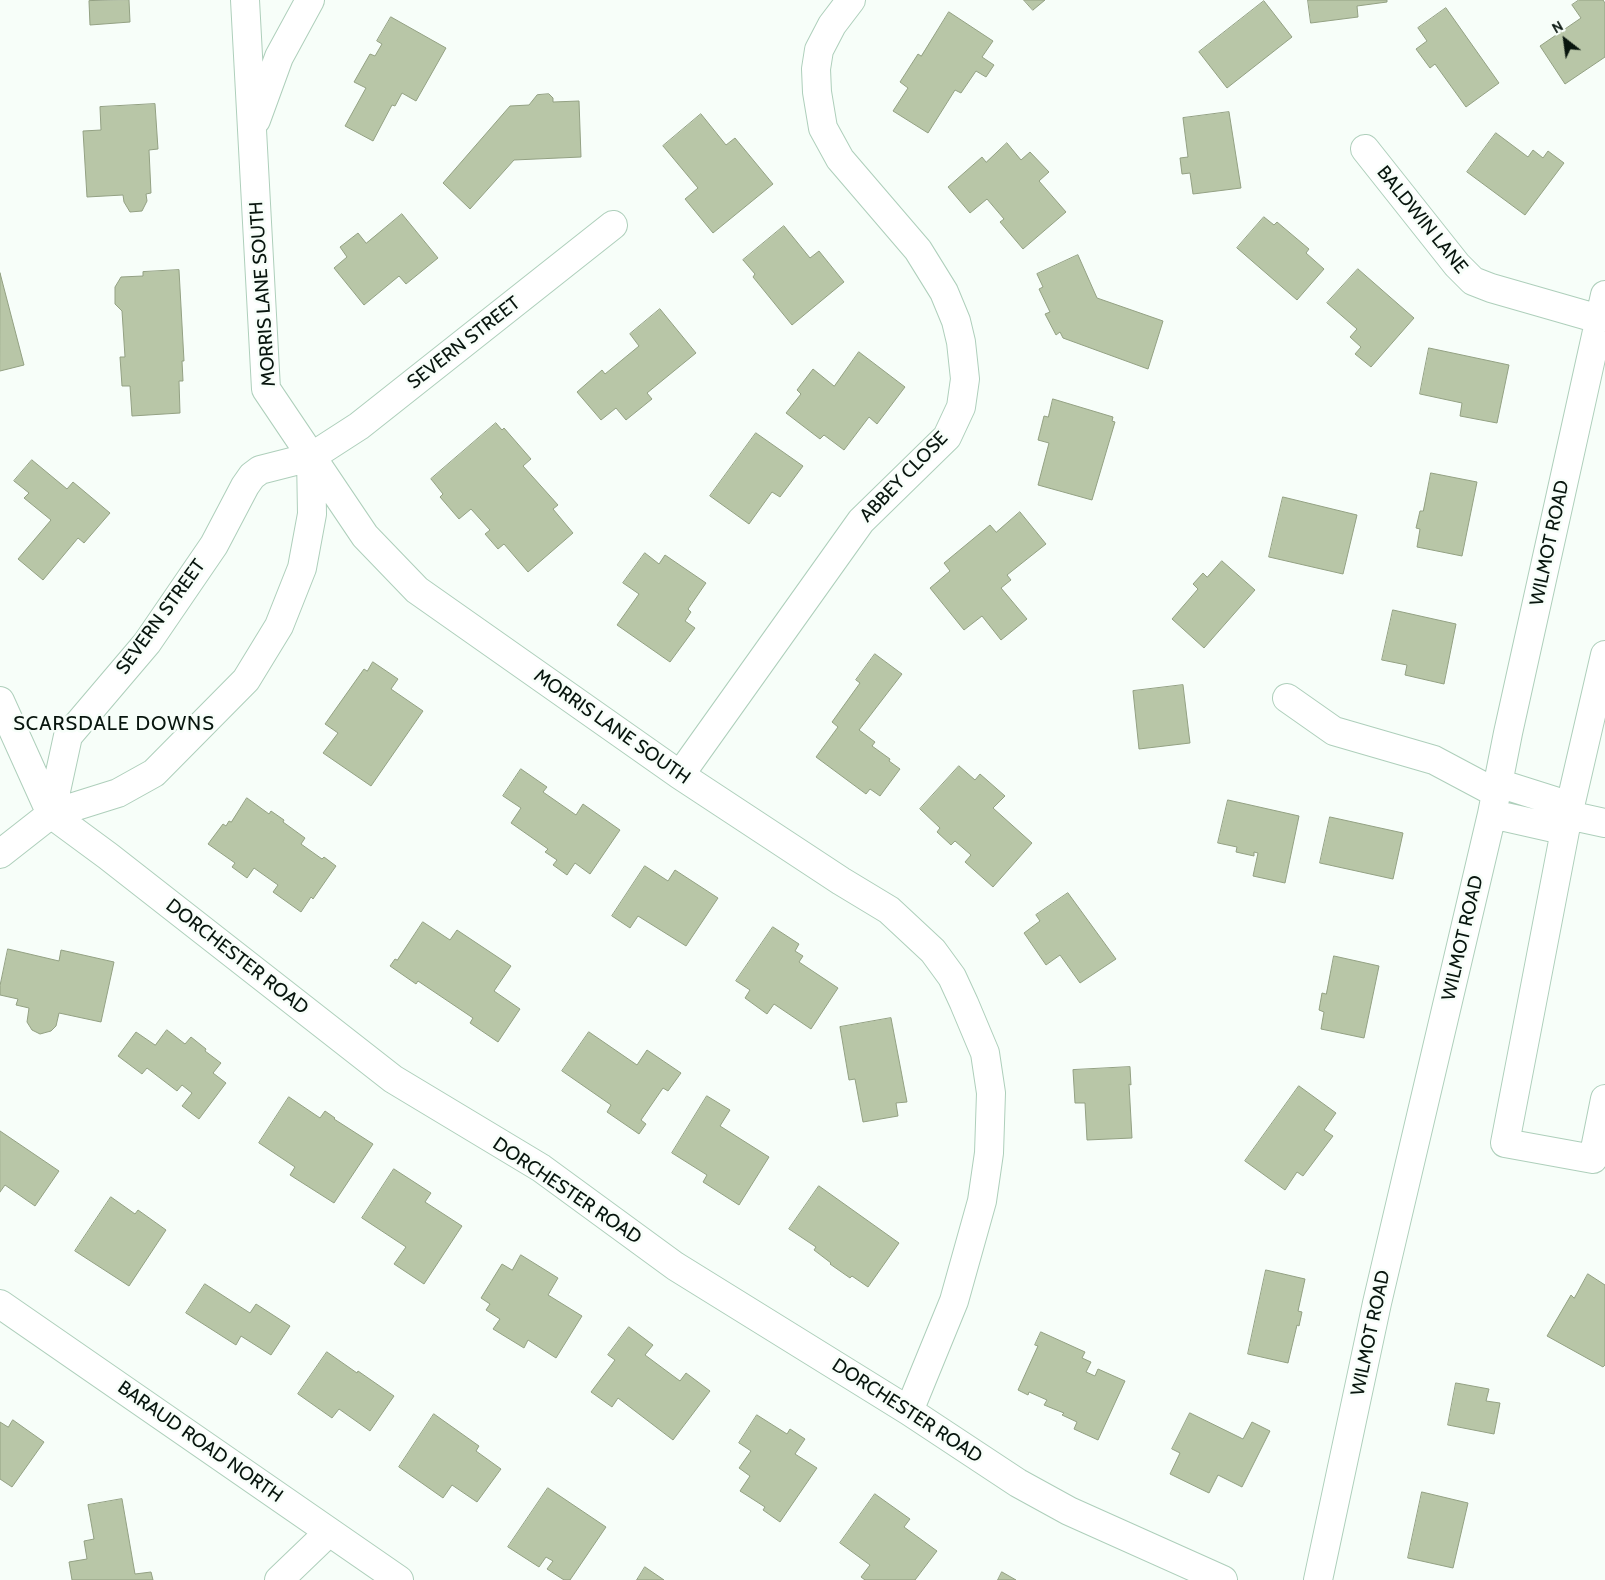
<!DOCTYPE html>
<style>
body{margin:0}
#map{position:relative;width:1605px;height:1580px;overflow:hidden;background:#f7fef9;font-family:Cabin,sans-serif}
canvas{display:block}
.north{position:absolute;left:1540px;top:15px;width:50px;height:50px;-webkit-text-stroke:4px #f7fef9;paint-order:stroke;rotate:330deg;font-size:14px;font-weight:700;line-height:20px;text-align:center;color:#08150e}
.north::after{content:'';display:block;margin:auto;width:18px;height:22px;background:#08150e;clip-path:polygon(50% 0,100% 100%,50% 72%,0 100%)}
</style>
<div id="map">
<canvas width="1605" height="1580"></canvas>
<div class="north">N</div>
</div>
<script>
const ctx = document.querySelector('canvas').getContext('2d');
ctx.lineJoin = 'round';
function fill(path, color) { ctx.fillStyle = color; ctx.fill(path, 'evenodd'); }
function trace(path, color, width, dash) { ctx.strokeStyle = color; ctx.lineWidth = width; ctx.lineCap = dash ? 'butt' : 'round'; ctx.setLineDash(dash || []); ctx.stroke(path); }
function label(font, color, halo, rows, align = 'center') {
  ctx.font = font + ' Cabin,sans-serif'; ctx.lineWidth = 5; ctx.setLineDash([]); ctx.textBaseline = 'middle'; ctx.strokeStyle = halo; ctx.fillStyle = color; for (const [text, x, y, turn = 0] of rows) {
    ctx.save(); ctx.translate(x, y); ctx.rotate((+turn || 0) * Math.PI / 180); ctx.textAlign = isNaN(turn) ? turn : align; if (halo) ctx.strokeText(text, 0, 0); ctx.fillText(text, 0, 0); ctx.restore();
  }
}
const building = new Path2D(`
 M129,0L130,22L90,25L89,1Z
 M1024,0H1045L1033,10Z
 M1308,0H1387V2L1357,6L1358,17L1311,23Z
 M1579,0H1603L1605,3V57L1565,84L1540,46L1581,18L1572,5Z
 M1264,1L1292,37L1227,88L1199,52Z
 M1446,8L1499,83L1466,107L1435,64L1430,68L1416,49L1427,41L1418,28Z
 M949,12L993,41L982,57L994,65L986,77L976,71L961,93L955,90L928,133L893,111L908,88L900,82L918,54L921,56Z
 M391,17L446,48L416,101L402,93L395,106L392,105L373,141L345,126L366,88L354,82L370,54L375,56L382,44L377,41Z
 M549,94L553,98V102L579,101L581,157L514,160L470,209L443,183L510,106L529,105L537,95Z
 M155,104L158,149L149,150L151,193L146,194L147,201L142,211L130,212L124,202L123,195L87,197L83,131L101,130L100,107Z
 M1229,112L1241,188L1193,194L1190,173L1182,174L1180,158L1188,157L1183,118Z
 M701,114L726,145L735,138L773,184L713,233L685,199L698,188L663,146Z
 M1496,133L1528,157L1533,150L1543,158L1548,151L1564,163L1525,215L1467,172Z
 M1007,143L1021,160L1030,152L1049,172L1039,181L1066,212L1023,249L1000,222L1004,219L987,199L970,213L948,187L982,157L986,162Z
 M402,214L438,258L406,284L399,276L364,305L334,268L347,257L340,247L358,233L366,243Z
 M1264,217L1274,225L1277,222L1309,249L1306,253L1324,269L1297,300L1237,248Z
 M784,226L810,258L819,251L844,282L792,325L753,277L755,274L743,260Z
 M1078,255L1097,298L1163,321L1148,369L1063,338L1060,332L1056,335L1045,314L1050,312L1039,289L1043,287L1037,274Z
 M1358,269L1414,318L1371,367L1355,354L1361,347L1350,337L1357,329L1327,303Z
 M179,270L184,361H182L183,381H179L180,413L132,416L130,386H122L120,357H125L122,311L115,304V287L121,277L143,276V272Z
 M0,273L24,365L0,371Z
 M660,309L696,353L647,393L652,399L626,420L616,408L601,420L577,392L602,370L605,374L639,346L630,334Z
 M1429,348L1509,365L1497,423L1460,416L1462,403L1420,394Z
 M859,352L905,387L877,424L869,417L844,450L824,435L820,439L786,413L801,394L797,390L813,369L834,386Z
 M1053,399L1113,417L1112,421L1115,422L1092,500L1038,485L1049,443L1038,440L1044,416L1048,417Z
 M496,423L502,430L504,428L531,459L523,466L558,505L553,509L573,533L528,572L504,544L498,549L485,534L490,530L471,509L459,519L440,497L443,494L431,479Z
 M756,433L803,466L780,497L772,492L749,524L710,496Z
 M32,460L67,489L73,482L110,513L84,543L78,538L43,580L18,559L51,520L24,498L29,493L14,481Z
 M1431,473L1477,482L1462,556L1417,547L1420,529L1416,528L1420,511H1423Z
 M1283,497L1357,515L1343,574L1269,557Z
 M1020,512L1046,544L1007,575L1011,580L1001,588L1027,619L1001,640L982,616L964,630L930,588L950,571L944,563L990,525L996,532Z
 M645,553L659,564L665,555L706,583L688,609L691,612L685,621L695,628L670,662L617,625L639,594L623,583Z
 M1222,561L1255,590L1204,648L1172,619L1198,589L1193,584L1203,573L1207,577Z
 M1393,610L1456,624L1444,684L1405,675L1407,665L1382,660Z
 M875,654L902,674L859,730L875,742L872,746L890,759L889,761L900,769L880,796L870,789L866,794L816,757L838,727L832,722L860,683L856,680Z
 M373,662L398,679L391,689L423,711L371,786L323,753L338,733L325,724L364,669L367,671Z
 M1183,685L1190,743L1139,749L1133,691Z
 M959,766L975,780L980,774L1005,796L993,808L1032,843L993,887L965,862L971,855L955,841L951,845L937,832L940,828L920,809Z
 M521,769L547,787L543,792L576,815L583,804L620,830L590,874L575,863L567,875L553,865L557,860L545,852L548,849L511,823L521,808L503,796Z
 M247,798L269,814L271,811L284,820L283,822L305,838L301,844L322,859L324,857L336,866L313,899L311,897L301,912L273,892L278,885L254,868L247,878L232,867L235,863L208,844L223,824L226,826L229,821L231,822Z
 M1228,800L1299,816L1285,883L1253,876L1258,853L1254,852V856L1236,852L1237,847L1218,843Z
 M1330,817L1403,833L1393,879L1320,863Z
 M645,866L668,881L675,870L718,898L686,946L638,916L630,928L612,916Z
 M1068,893L1116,959L1080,983L1060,955L1046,965L1024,933L1040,921L1036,915Z
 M423,922L450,940L457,930L511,966L494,991L520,1009L498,1042L470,1023L473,1018L418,981L416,984L390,966L395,959L397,960Z
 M773,927L799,944L795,951L803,956L799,962L838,988L811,1029L774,1004L767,1014L745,998L750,990L736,981Z
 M8,949L59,961L61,950L114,962L101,1022L59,1013L56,1026L51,1031L40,1034L32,1030L27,1022L29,1008L16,1005L18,999L0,995V986Z
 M1334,956L1379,966L1364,1038L1321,1029L1324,1012L1319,1010L1322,993L1326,994Z
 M891,1018L907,1102L896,1103L898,1116L863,1122L855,1079L849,1080L840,1027Z
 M167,1030L185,1044L191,1037L206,1049L205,1051L221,1063L213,1073L226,1083L199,1119L182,1106L192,1093L182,1085L177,1091L147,1068L142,1074L118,1056L136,1032L155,1045Z
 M589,1032L637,1065L647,1050L681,1073L668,1091L663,1088L641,1120L646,1124L639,1134L607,1112L611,1105L562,1071Z
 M1130,1067L1131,1085L1129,1084L1132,1138L1087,1140L1085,1103H1075L1073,1070Z
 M1299,1086L1336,1113L1324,1130L1333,1136L1303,1176L1297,1172L1285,1190L1245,1161Z
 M707,1096L730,1110L720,1126L769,1157L739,1205L703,1182L707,1175L672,1153Z
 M289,1097L320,1118L325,1111L335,1118L334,1119L373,1144L334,1203L290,1175L295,1167L259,1143Z
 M0,1131L59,1171L35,1206L5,1185L0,1192Z
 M394,1169L431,1193L425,1202L462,1226L424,1284L394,1264L406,1247L362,1218Z
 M819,1186L899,1243L868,1287L852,1276L850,1278L830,1264L831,1263L814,1250L816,1247L789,1229Z
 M111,1197L135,1214L138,1210L166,1230L129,1286L75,1251Z
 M521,1255L558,1278L548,1295L582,1316L556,1358L528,1340L524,1348L493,1329L500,1319L486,1310L490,1304L481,1298L502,1264L512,1270Z
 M1266,1270L1305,1279L1298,1311L1302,1312L1299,1326L1297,1325L1288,1363L1248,1354Z
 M1588,1274L1605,1285V1365L1603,1367L1547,1336L1571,1295L1574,1298Z
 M205,1284L250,1313L256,1304L290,1326L271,1355L241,1336L236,1345L186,1313Z
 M629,1327L653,1345L645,1355L680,1381L686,1373L710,1391L673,1440L618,1398L612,1407L591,1392L615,1360L608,1355Z
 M1041,1332L1085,1352L1082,1358L1091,1362L1086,1372L1095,1376L1098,1369L1125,1381L1098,1440L1074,1429L1077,1422L1062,1415L1064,1413L1044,1405L1047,1400L1029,1392L1028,1395L1018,1390L1038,1346L1035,1345Z
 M327,1352L357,1373L358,1371L394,1396L370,1431L339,1409L332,1418L298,1394Z
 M1456,1383L1489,1389L1486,1401L1500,1403L1494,1434L1448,1425Z
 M1190,1413L1243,1439L1252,1422L1270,1431L1242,1487L1218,1475L1209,1493L1170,1474L1180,1453L1172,1449Z
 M434,1414L479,1446L476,1451L501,1469L477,1502L452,1485L443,1498L399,1467Z
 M757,1415L787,1434L790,1429L805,1439L795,1454L817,1468L780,1522L763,1510L765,1507L740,1491L750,1476L739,1468L751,1451L739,1443Z
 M13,1420L44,1442L12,1487L0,1479V1422L8,1427Z
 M548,1488L606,1527L570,1580H564L547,1569L553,1561L546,1557L539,1567L508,1547Z
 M1422,1492L1468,1503L1453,1568L1408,1558Z
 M875,1494L910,1519L904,1527L937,1551L915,1580H865L861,1577L870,1565L840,1543Z
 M122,1499L135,1574L151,1572L153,1580H72L69,1562L87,1559L84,1541L94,1539L88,1505Z
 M645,1567L664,1580H637Z
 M1002,1572L1016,1580H998Z`);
fill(building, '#b8c6a7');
trace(building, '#93a183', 1);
const minor = new Path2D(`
 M245,0L266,389L365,536L417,590L680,775L841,881L889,910L933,951L952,977L964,1003L985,1053L991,1093L989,1153L982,1201L954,1301L909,1411
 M256,120L279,57L310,0
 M1365,149L1457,265L1473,281L1491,288L1599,319
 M1605,655L1568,815L1505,1143L1593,1159L1605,1099
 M1287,698L1334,731L1434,760L1496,793
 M0,701L51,814L108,856L393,1079L541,1168L675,1266L909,1411L1018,1483L1069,1511L1223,1580
 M680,775L861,521L947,437L961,407L965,379L961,342L956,321L944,292L918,250L840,159L823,128L817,92L816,69L819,50L832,25L851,0
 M1498,783L1558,802L1568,815L1605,823
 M51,814L68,736L147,643L214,545L245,486L252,476L260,470L311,457L359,426L613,225
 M1492,814L1554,828L1568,815
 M0,854L51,814L118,793L154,773L246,680L279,626L302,568L312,514L311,457
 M0,1304L399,1580
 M279,1580L329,1532
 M1318,1580L1377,1303L1492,814L1508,733L1605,295`);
trace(minor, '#aecfbb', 30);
trace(minor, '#fff', 28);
label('19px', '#08150e', '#f7fef9', [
 ["BALDWIN LANE",1422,220,51],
 ["MORRIS LANE SOUTH",263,294,-94],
 ["SEVERN STREET",464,343,-38],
 ["ABBEY CLOSE",904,477,-46],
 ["WILMOT ROAD",1550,543,-78],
 ["SEVERN STREET",161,617,-54],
 ["MORRIS LANE SOUTH",612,727,35],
 ["WILMOT ROAD",1463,938,-77],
 ["DORCHESTER ROAD",237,957,38],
 ["DORCHESTER ROAD",567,1191,34],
 ["WILMOT ROAD",1371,1333,-78],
 ["DORCHESTER ROAD",907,1411,33],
 ["BARAUD ROAD NORTH",200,1442,35]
]);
ctx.letterSpacing = '1px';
label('20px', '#08150e', '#f7fef9', [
 ["SCARSDALE DOWNS",114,724]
]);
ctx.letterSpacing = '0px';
</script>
